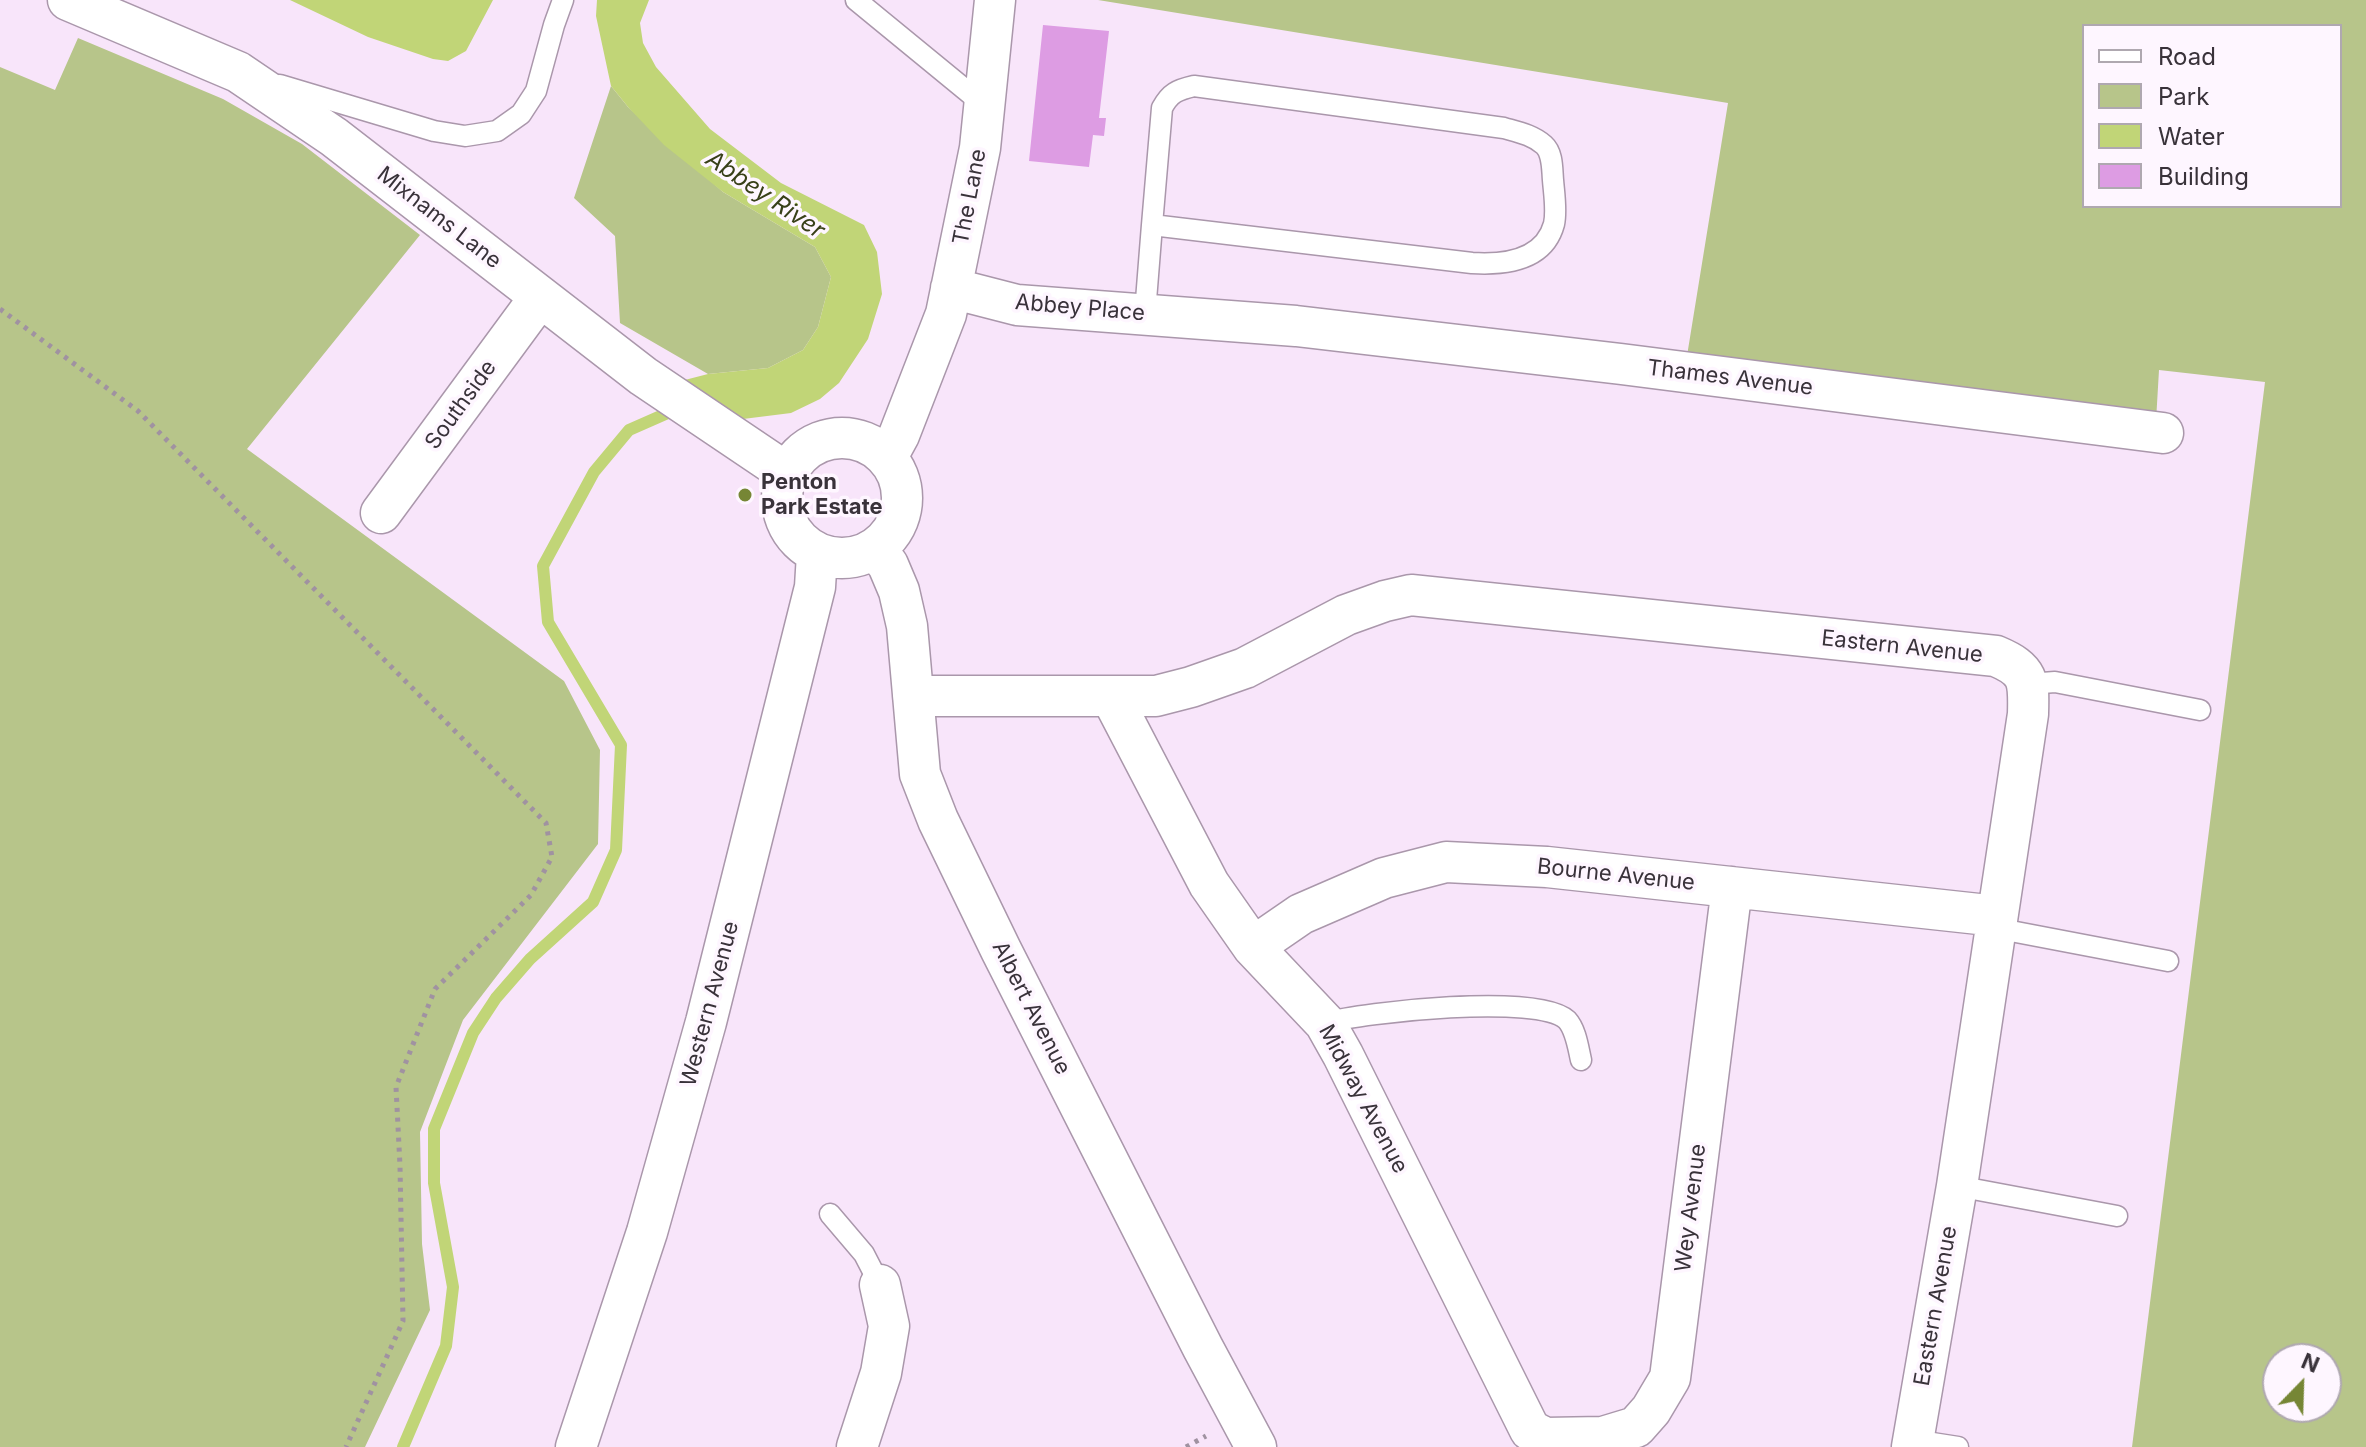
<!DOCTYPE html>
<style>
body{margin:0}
#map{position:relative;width:2366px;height:1447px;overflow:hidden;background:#f8e5fa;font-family:Inter,sans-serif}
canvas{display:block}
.legend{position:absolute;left:2082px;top:24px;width:260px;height:184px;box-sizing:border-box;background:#fef6ff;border:2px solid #afa8b0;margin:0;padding:10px 14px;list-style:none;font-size:24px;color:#39323a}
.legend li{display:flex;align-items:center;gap:16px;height:40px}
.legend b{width:40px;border:2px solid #afa8b0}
.north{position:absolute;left:2262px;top:1343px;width:80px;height:80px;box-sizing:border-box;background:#fef6ff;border:2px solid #afa8b0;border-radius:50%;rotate:23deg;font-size:22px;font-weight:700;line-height:32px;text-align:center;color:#39323a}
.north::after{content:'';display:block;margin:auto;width:28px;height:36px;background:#768635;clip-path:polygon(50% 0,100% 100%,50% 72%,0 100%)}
</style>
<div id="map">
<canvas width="2366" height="1447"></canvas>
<ul class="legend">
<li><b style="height:10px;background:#fff"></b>Road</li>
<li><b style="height:22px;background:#b7c58a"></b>Park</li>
<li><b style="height:22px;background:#c1d577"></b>Water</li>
<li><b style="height:22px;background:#dd9ce3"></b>Building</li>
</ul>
<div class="north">N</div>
</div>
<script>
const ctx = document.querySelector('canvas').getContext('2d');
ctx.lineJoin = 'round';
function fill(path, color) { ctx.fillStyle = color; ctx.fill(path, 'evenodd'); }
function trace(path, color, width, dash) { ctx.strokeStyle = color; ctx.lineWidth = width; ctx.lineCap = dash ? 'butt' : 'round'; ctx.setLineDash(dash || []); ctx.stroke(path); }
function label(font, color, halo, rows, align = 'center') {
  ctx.font = font + ' Inter,sans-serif'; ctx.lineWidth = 7; ctx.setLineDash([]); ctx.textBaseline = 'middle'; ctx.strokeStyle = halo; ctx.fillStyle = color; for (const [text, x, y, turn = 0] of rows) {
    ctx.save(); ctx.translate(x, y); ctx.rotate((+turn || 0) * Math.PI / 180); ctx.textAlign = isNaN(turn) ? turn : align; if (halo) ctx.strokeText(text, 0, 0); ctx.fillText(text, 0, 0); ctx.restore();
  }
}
fill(new Path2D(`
 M1098,0H2366V1447H2132L2265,382L2159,370L2156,421L1686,362L1728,103ZM2084,26H2340V206H2084ZM2278,1359H2326V1407H2278Z
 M78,38L223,99L302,144L420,235L247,449L564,681L600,750L598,844L463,1020L420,1132L422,1244L430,1310L365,1447H0V67L55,90Z
 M611,86L628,107L723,192L815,247L831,277L818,327L803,350L768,368L708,374L620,323L615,236L574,198Z`), '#b7c58a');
fill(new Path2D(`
 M290,0H493L466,51L448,61L433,59L368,37Z
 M597,0H649L640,23L643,43L656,67L710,129L781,183L864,225L877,252L882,294L868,339L839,383L820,399L791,413L735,420L677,382L708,374L768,368L803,350L818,327L831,277L815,247L723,192L664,145L628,107L611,86L596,16Z`), '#c1d577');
trace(new Path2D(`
 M403,1447L446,1346L453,1287L434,1183V1129L473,1033L496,998L530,959L593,902L616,850L621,745L548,622L543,566L594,472L629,430L679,408`), '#c1d577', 12);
fill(new Path2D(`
 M1043,25L1109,31L1099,118H1106L1104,136L1093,135L1089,167L1029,161Z`), '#dd9ce3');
const service = new Path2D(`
 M856,0L984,105
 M280,85L434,131L465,136L497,131L521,114L536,91L554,25L563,0
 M1145,313L1152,225L1472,263C1504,265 1544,261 1554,224C1557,211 1554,193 1553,180C1552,169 1553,153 1544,145C1533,135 1518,132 1504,128L1194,86C1177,90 1170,93 1162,108L1152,225
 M2029,684L2055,682L2200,710
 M1995,928L2168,961
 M1325,1023C1364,1012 1539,993 1567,1020C1576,1030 1578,1047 1581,1060
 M1957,1186L2117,1216
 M830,1214L864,1254L880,1285
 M1913,1440L1958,1447`);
const minor = new Path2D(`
 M68,0L238,72L334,137L643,376L787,473
 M951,288L1017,305L1296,326L1621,364L2163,433
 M782 498a60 60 0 1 1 120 0a60 60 0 1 1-120 0Z
 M887,457L899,435L946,314L980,148L995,0
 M381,513L540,297
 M875,548L888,565L899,591L907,626L920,774L938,820L1001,950L1203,1348L1256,1447
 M913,696H1111L1209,884L1253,947L1325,1023L1343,1055L1530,1430L1545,1438L1603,1437L1636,1427L1651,1410L1670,1378L1732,887
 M1111,696H1156L1191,687L1245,668L1346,615L1385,601L1411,595L1996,656C2029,670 2029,680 2028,714L1957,1186L1912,1447
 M1253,947L1301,914L1384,878L1446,862L1547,867L1997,916
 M576,1447L647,1232L706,1022L815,587L817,554
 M857,1447L881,1373L889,1326L880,1285`);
trace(service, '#aa97ab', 23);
trace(minor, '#aa97ab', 43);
trace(new Path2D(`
 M0,309L138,411L546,823L552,857L531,895L435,989L396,1087L400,1166L403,1321L346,1447
 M1186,1447L1206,1436`), '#a092a1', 5, [4, 6]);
trace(service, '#fff', 20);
trace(minor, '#fff', 40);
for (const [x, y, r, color] of [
 [745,495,8,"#768635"]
]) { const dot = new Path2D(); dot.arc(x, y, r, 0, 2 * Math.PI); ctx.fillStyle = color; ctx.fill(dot); trace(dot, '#fef6ff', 3); }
label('22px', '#39323a', '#fef6ff', [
 ["The Lane",970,197,-79],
 ["Mixnams Lane",439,218,38],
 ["Abbey Place",1080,308,5],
 ["Thames Avenue",1730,378,7],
 ["Southside",461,405,-54],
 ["Eastern Avenue",1902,647,6],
 ["Bourne Avenue",1616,875,6],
 ["Western Avenue",710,1004,-75],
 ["Albert Avenue",1031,1008,63],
 ["Midway Avenue",1363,1099,62],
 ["Wey Avenue",1691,1208,-83],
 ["Eastern Avenue",1936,1306,-80]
]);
label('bold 22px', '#39323a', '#fef6ff', [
 ["Penton",761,482],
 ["Park Estate",761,507]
], 'left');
label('italic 24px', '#384019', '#fef6ff', [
 ["Abbey River",765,195,34]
]);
</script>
